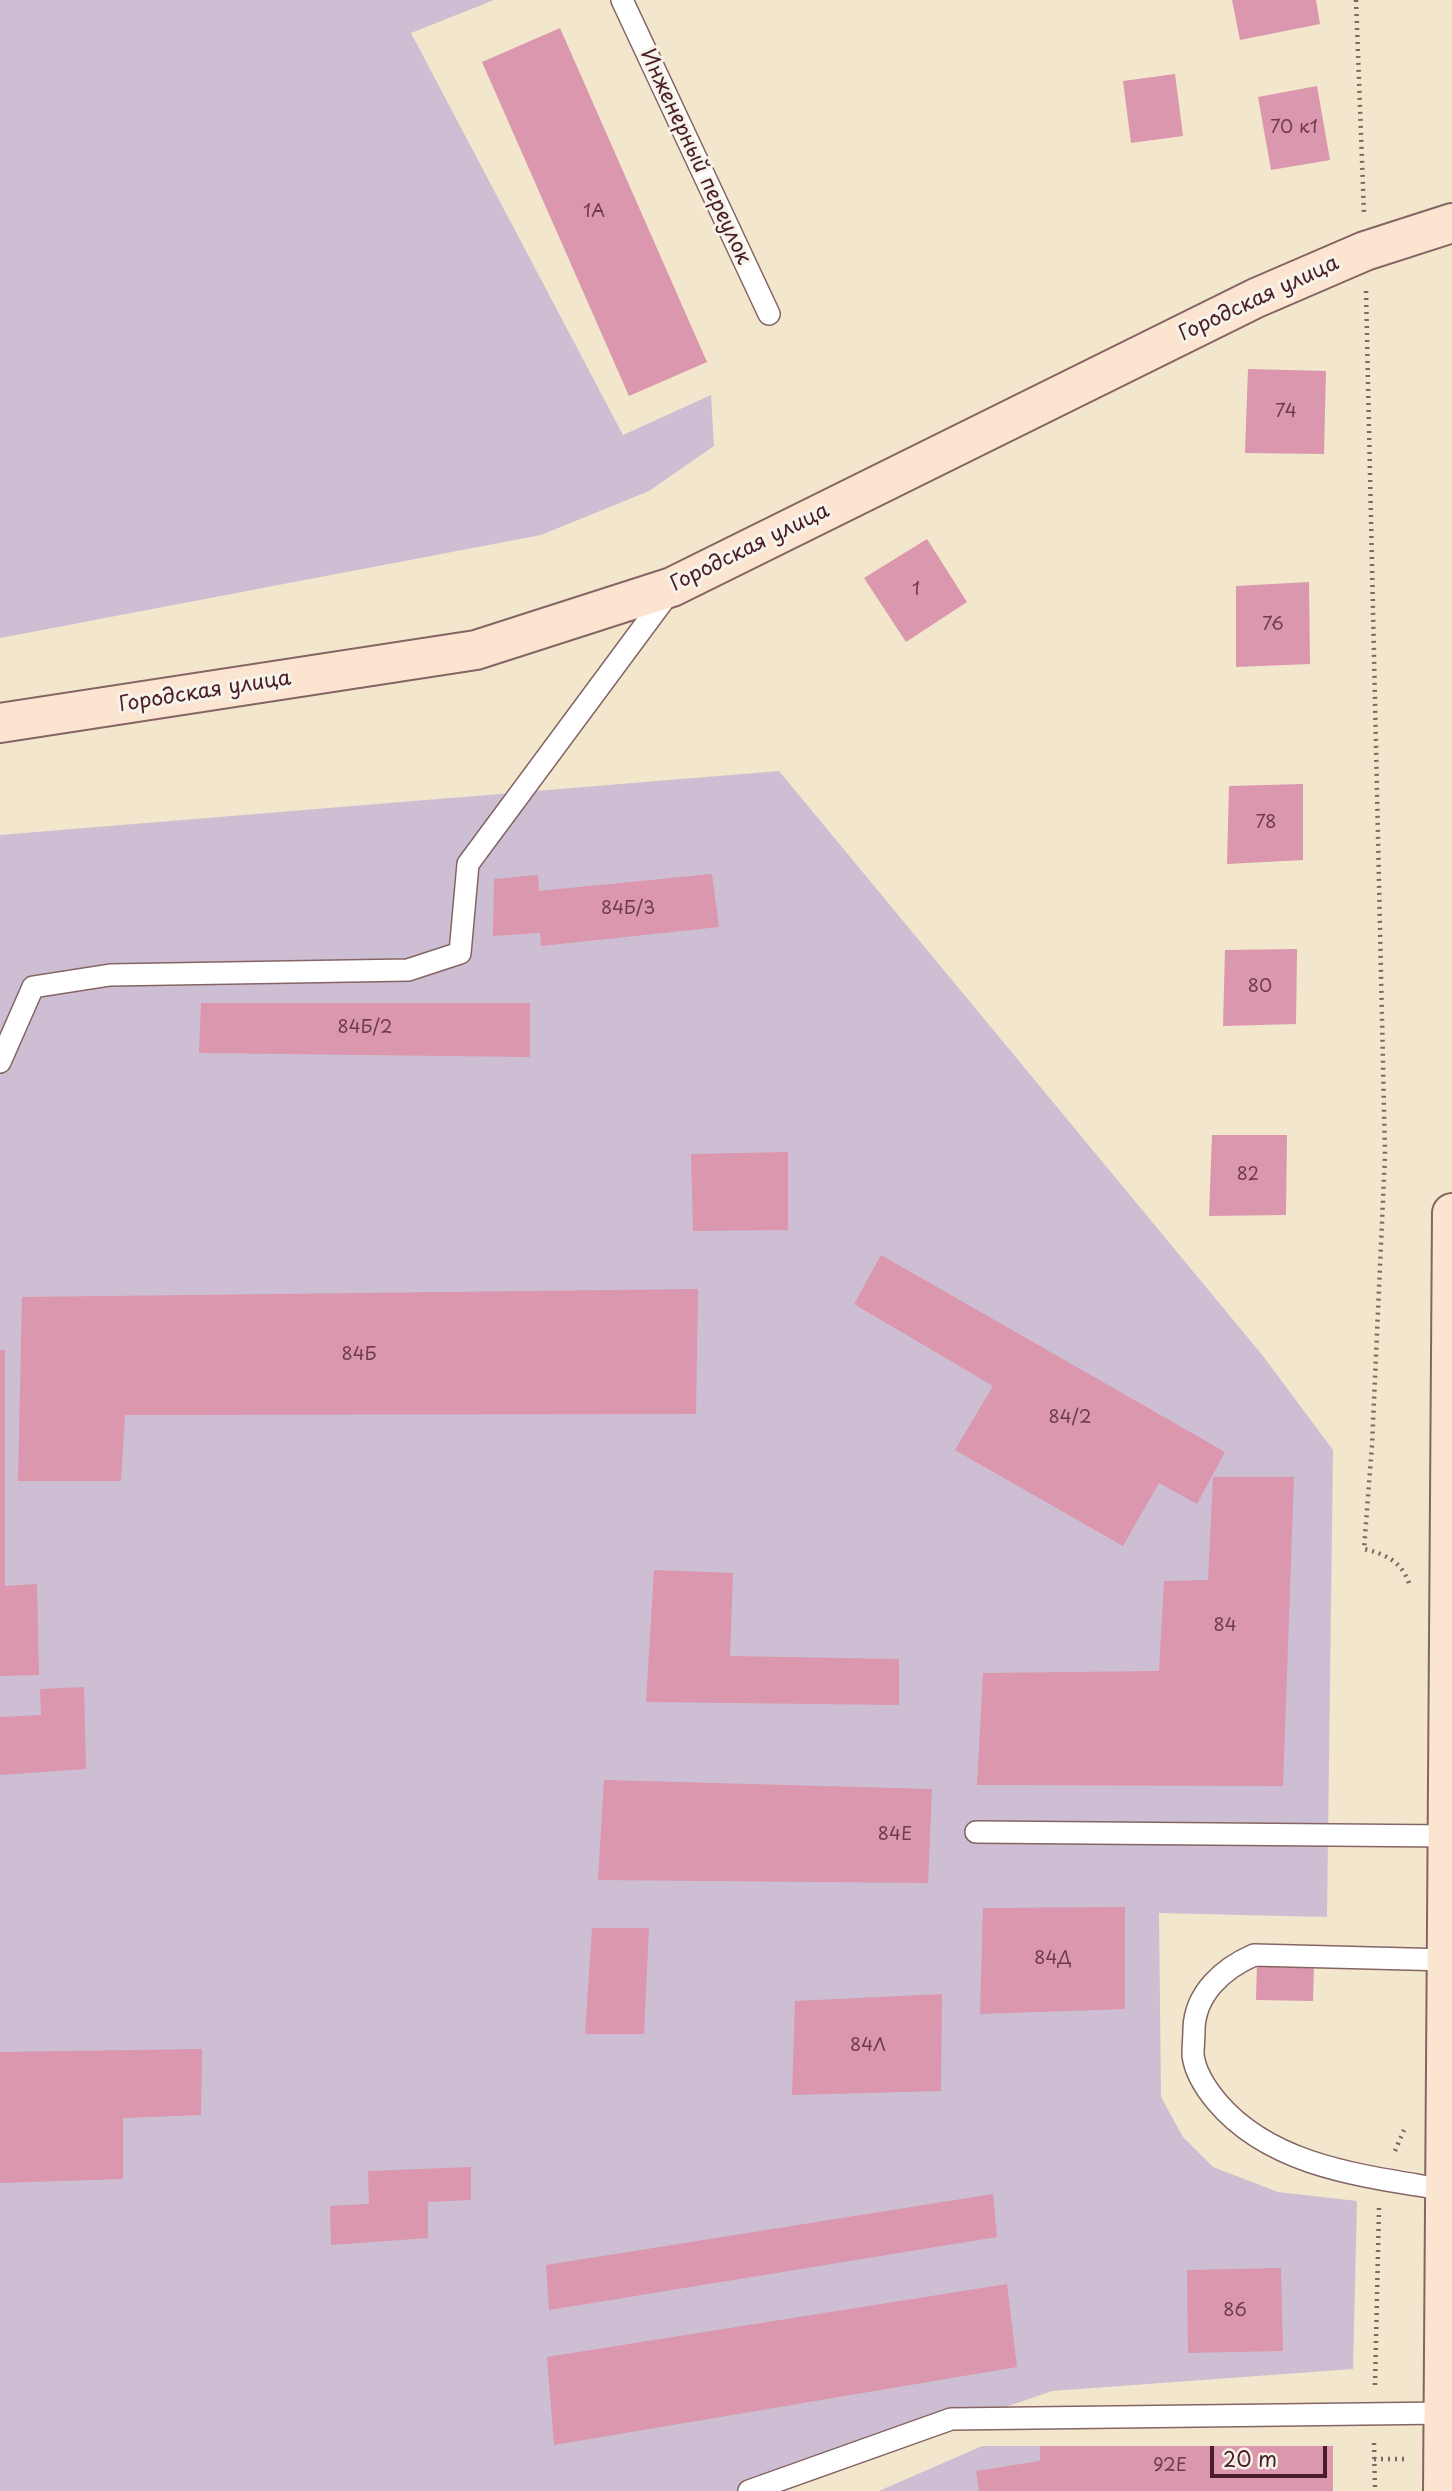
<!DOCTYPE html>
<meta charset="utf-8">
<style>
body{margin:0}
#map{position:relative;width:1452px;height:2491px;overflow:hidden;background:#f2e6cd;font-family:"Playpen Sans",sans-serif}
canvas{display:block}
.scale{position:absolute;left:1210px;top:2446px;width:117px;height:32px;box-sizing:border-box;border:4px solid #4a1f2b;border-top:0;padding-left:9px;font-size:21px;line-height:24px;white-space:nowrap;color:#4a1f2b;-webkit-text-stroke:5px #f7f3e8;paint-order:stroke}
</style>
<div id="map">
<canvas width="1452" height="2491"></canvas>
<div class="scale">20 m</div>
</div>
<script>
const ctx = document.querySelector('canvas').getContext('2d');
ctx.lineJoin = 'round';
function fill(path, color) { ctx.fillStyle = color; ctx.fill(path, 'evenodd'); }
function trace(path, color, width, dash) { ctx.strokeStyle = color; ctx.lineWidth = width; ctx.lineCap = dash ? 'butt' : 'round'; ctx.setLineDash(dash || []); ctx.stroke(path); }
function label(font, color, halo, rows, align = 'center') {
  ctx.font = font + ' "Playpen Sans",sans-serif'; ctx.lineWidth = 6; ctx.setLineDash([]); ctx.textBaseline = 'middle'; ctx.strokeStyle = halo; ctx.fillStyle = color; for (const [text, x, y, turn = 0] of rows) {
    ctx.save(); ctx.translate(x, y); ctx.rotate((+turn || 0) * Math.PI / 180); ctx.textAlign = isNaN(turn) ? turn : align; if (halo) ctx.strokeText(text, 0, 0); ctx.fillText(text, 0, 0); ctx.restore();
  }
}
fill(new Path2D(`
 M0,0H494L411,33L623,435L711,395L714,446L649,491L541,535L0,638Z
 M779,771L1263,1356L1333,1450L1327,1917L1159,1913L1161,2097L1183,2137L1213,2167L1278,2192L1357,2201L1353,2369L1052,2391L762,2491H0V835Z
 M982,2446H1333V2491H879Z`), '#cdbed3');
fill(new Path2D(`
 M1232,0H1316L1320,24L1240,40Z
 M560,28L707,362L629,396L482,62Z
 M1175,74L1183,136L1131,143L1123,81Z
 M1317,86L1330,160L1271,170L1258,97Z
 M1248,369L1326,371L1324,454L1245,453Z
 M927,539L967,602L906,642L864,578Z
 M1309,582L1310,664L1236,667V586Z
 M1303,784V860L1227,864L1229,786Z
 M712,874L719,927L541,946L540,933L493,936L494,879L538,875L539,891Z
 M1297,949L1296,1024L1223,1026L1225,950Z
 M201,1003H530V1057L199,1053Z
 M1212,1135H1287L1286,1215L1209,1216Z
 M788,1152V1230L693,1231L691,1154Z
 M881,1255L1225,1452L1197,1504L1159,1483L1123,1546L955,1450L993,1386L854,1304Z
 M698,1289L696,1414L125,1415L121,1481H18L22,1297Z
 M0,1350H5V1586L37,1584L39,1675L0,1676Z
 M1213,1477H1294L1283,1786L977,1785L983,1673L1159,1671L1164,1581L1208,1580Z
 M654,1570L733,1573L730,1656L899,1659V1705L646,1702Z
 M84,1687L86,1769L0,1775V1717L41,1715L40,1689Z
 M604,1780L932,1789L928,1883L598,1880Z
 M1125,1907V2009L980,2014L983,1908Z
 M592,1928H649L644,2034H585Z
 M1257,1963L1314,1964L1313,2001L1256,2000Z
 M942,1994L941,2091L792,2095L795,2001Z
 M202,2049L201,2115L123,2118V2179L0,2183V2052Z
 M471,2167V2200L428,2202V2238L331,2245L330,2206L369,2204L368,2171Z
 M993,2194L997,2237L549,2310L546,2265Z
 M1281,2268L1283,2351L1188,2353L1187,2270Z
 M1007,2284L1017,2367L554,2445L547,2357Z
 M1040,2446H1333V2491H979L976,2471L1040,2461Z`), '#da97ad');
const lane = new Path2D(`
 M622,0L769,314
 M0,1062L33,987L110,975L408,970L460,953L468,864L671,590
 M976,1832L1449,1836
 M1447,2190C1366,2176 1273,2168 1217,2102C1207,2090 1195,2072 1193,2055C1193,2047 1194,2037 1194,2029C1195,1993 1224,1968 1254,1955L1448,1960
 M749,2491L951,2419L1445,2413`);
const secondary = new Path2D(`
 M0,723L476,650L672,587L1256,298L1365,251L1452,223
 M1443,2491L1452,1213`);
trace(lane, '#856564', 24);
trace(secondary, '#856564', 42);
trace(new Path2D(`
 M1356,0L1364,213
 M1366,291L1385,1155L1372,1445L1364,1549C1385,1554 1401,1561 1409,1583
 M1395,2151L1404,2130
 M1375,2385L1379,2208
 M1374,2443L1375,2491
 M1374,2459H1406`), '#856564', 4.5, [2, 5]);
trace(lane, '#fff', 21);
trace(secondary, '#fce5d0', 38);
label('18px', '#6e3d4c', null, [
 ["70 к1",1294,128],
 ["1А",594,212],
 ["74",1286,412],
 ["1",916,590],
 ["76",1273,625],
 ["78",1266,823],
 ["84Б/3",628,909],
 ["80",1260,987],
 ["84Б/2",365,1028],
 ["82",1248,1175],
 ["84Б",359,1355],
 ["84/2",1070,1418],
 ["84",1225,1626],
 ["84Е",895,1835],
 ["84Д",1053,1959],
 ["84Л",868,2046],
 ["86",1235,2311],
 ["92Е",1170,2466]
]);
label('21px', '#4a1f2b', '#f7f3e8', [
 ["Инженерный переулок",695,157,65],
 ["Городская улица",1259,299,-25],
 ["Городская улица",750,548,-26],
 ["Городская улица",205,692,-9]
]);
</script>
